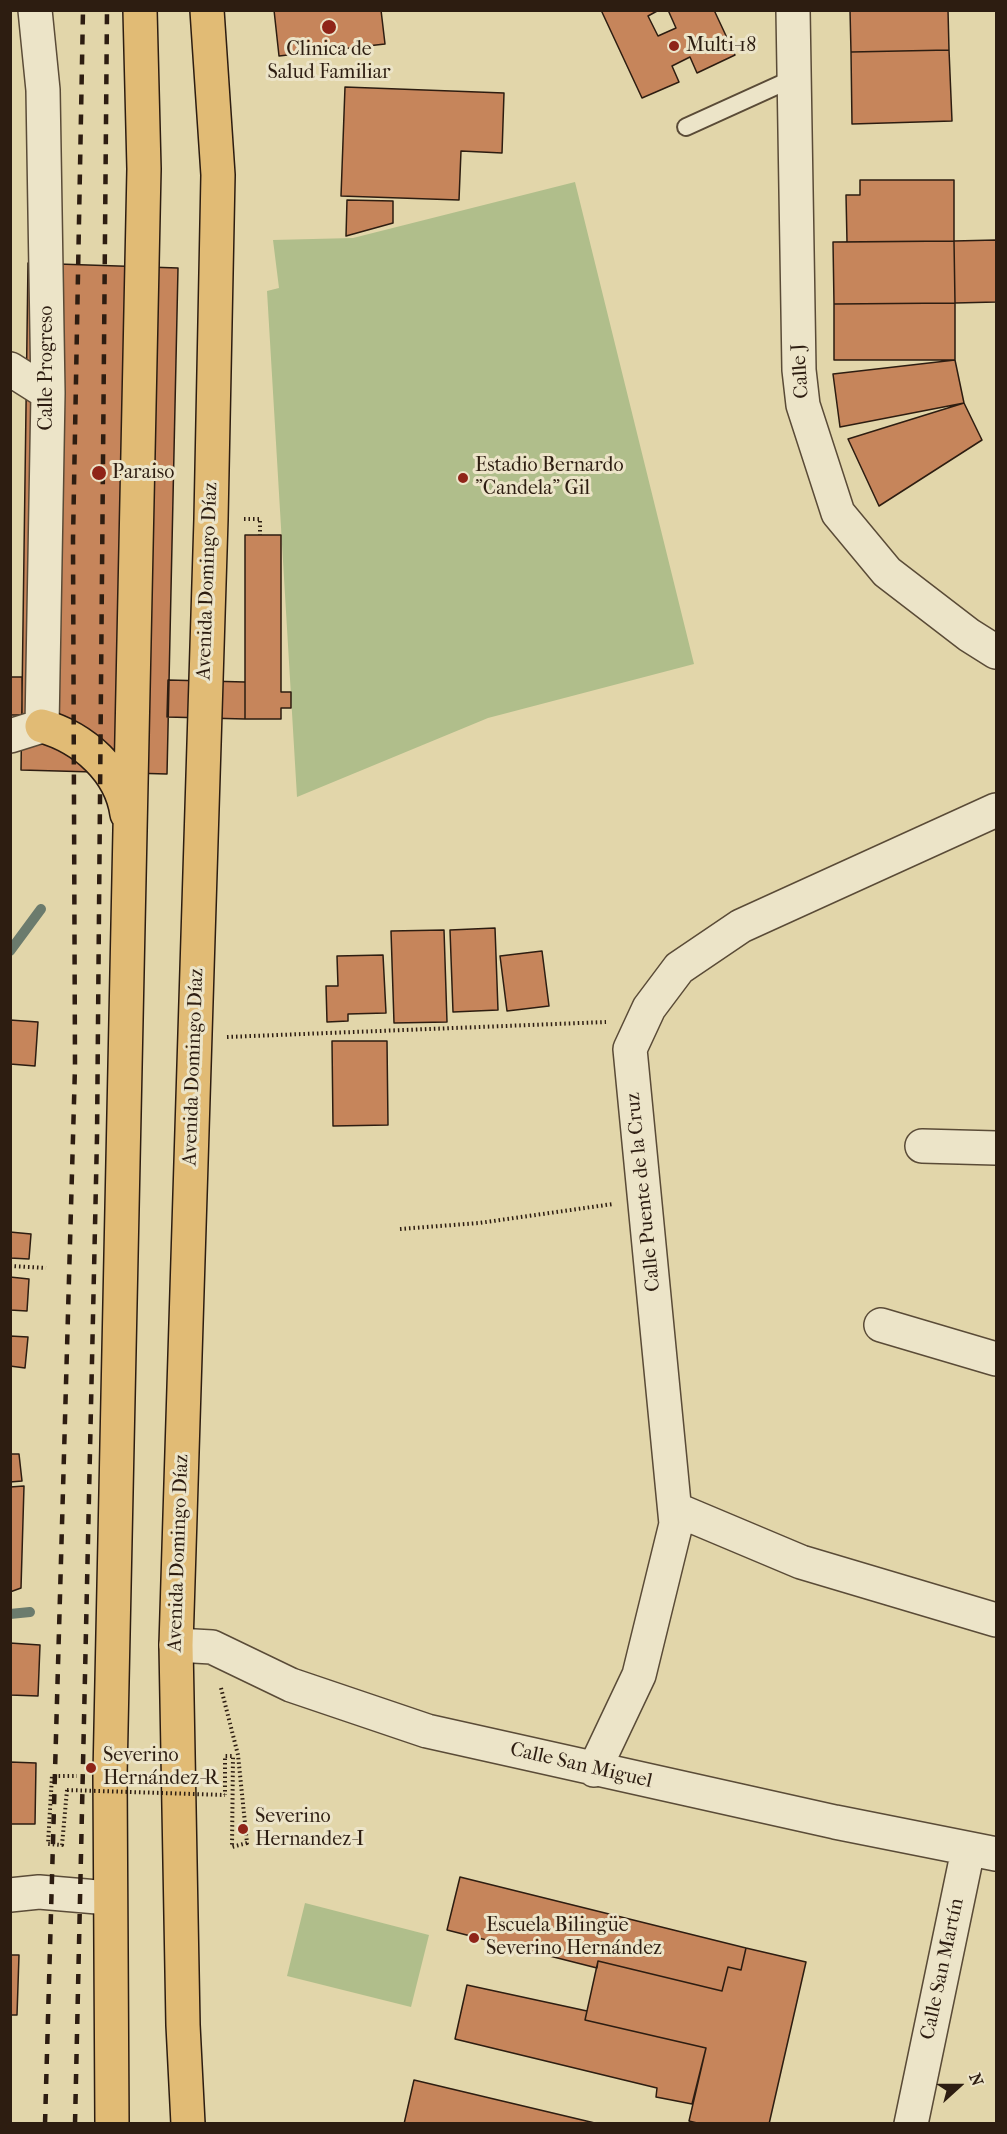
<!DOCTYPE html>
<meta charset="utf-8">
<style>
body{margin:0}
#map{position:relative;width:1007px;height:2134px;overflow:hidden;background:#e2d6aa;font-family:"IM FELL French Canon",serif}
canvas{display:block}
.frame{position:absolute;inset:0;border:12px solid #2d1d11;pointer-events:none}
.north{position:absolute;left:929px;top:2056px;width:60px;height:60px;-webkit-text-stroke:4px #ece4c8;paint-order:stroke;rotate:69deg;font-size:16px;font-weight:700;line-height:24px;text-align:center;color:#2d1d11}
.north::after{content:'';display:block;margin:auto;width:21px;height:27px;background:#2d1d11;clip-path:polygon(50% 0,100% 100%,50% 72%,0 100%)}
</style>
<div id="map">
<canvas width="1007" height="2134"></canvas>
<div class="frame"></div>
<div class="north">N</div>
</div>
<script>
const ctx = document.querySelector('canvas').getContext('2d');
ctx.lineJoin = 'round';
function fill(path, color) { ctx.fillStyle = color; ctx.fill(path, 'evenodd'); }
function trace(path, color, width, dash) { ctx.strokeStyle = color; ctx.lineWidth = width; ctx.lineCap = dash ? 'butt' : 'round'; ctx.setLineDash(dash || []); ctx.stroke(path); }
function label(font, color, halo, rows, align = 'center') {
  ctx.font = font + ' "IM FELL French Canon",serif'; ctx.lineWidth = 6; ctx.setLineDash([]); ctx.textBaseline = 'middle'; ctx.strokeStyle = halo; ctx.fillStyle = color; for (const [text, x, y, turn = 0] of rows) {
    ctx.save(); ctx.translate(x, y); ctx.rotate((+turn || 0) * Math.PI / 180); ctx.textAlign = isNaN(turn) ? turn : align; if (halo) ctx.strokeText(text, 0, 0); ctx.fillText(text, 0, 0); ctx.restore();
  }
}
fill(new Path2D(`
 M575,182L694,664L488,718L297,797L267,291L279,288L273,240L353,238Z
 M305,1903L429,1935L411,2007L287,1976Z`), '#b0be8b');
trace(new Path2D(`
 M10,951L41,909
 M10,1614L30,1612`), '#6b7b6d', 10);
const building = new Path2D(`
 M274,10H381L385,44L279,56Z
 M601,10H659L648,16L658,36L676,28L668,10H714L735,55L697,73L690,57L672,66L679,82L642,98Z
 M850,10H948L949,50L851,52Z
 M949,50L952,121L852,124L851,52Z
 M345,87L504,93L502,153L461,151L459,200L341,196Z
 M860,180H954V241L847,242L846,195H860Z
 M347,200L393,201V223L346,236Z
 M996,240V302L955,303L954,241Z
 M954,241L955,303L834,304L833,242Z
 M28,263L178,268L167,774L21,770Z
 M955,303V360H834V304Z
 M955,360L964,403L840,427L833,374Z
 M964,403L982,440L879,506L848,439Z
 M245,535H281V692H291V708H281V719H245Z
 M10,677H22V715H10Z
 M168,680L245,682V719L167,717Z
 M495,928L498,1010L453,1012L450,930Z
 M444,930L447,1022L394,1023L391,931Z
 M542,951L549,1006L507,1011L500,956Z
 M383,955L386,1013L348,1014V1021L327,1022L326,986H338L337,956Z
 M10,1020L38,1022L35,1066L10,1064Z
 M332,1041H387L388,1125L333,1126Z
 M10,1232L31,1234L29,1259L10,1258Z
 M10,1277L29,1279L27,1311L10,1310Z
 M10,1336L28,1337L25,1368L10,1366Z
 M10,1454H19L22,1481L10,1482Z
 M24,1486L21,1588L10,1592V1487Z
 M10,1643L40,1645L38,1696L10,1695Z
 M10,1762L36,1763L35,1824H10Z
 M460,1877L746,1948L741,1970L728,1967L722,1991L598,1961L597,1968L447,1930Z
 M746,1948L806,1962L769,2124H701L689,2121L706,2048L585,2020L598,1961L722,1991L728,1967L741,1970Z
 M10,1955H19L17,2015H10Z
 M467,1985L587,2011L585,2020L706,2048L692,2104L656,2097L657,2088L455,2039Z
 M414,2080L599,2124H404Z`);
fill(building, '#c6855b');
trace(building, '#2d1d11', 1.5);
const lane = new Path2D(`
 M686,127L794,78`);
const street = new Path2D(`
 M793,10L799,370L803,405L838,513L887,572L969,635L996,652
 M10,369L48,393
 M10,736L42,726L48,393L43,90L35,10
 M922,1146L996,1148
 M881,1325L996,1359
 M675,1509L801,1562L996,1620
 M176,1645L212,1647L291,1685L427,1731L835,1822L996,1854
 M594,1770L639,1675L676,1524L630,1049L649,1008L679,968L741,926L996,810
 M10,1895L39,1892L109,1898
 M911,2124L968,1850`);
const primary = new Path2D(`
 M42,726C84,738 121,771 127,814
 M112,2124L110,1775L144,169L140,10
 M188,2124L183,2025L176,1645L211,519L218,175L207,10`);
trace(lane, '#5a4b37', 20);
trace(street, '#5a4b37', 36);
trace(primary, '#2d1d11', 36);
trace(new Path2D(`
 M244,519H260V535
 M227,1037L606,1022
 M400,1229L479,1223L613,1204
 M10,1266L46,1268
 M221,1688L238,1755L247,1843L232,1847L233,1756H225V1795
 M67,1790L62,1845L48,1844L52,1776H77`), '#2d1d11', 4, [1.5, 3]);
trace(lane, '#ece4c8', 16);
trace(street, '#ece4c8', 33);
trace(primary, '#e1bb75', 33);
trace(new Path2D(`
 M45,2124L75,1067L73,539L83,10
 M75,2124L97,1137L107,10`), '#2d1d11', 4.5, [10, 10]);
trace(new Path2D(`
 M67,1790L225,1795`), '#2d1d11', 4, [1.5, 3]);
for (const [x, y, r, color] of [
 [329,27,8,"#8f2418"],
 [674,46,6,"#8f2418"],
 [99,473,8,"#8f2418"],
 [463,478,6,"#8f2418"],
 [91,1768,6,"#8f2418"],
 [243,1829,6,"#8f2418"],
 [474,1938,6,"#8f2418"]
]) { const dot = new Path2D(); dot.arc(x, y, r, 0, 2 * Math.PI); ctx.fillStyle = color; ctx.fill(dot); trace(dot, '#ece4c8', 2); }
label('20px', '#2d1d11', '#ece4c8', [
 ["Multi-18",686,46],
 ["Clinica de",329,50,"center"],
 ["Salud Familiar",329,73,"center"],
 ["Estadio Bernardo",475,466],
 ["\"Candela\" Gil",475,489],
 ["Paraiso",112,473],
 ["Severino",103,1756],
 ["Hernández-R",103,1779],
 ["Severino",255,1817],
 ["Hernandez-I",255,1840],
 ["Escuela Bilingüe",486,1926],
 ["Severino Hernández",486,1949]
], 'left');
label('20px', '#2d1d11', '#ece4c8', [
 ["Calle Progreso",47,368,-90],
 ["Calle J",801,371,-94],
 ["Avenida Domingo Díaz",208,581,-88],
 ["Avenida Domingo Díaz",194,1067,-88],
 ["Calle Puente de la Cruz",644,1192,-96],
 ["Avenida Domingo Díaz",179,1553,-88],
 ["Calle San Miguel",581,1766,13],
 ["Calle San Martín",943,1969,-78]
]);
</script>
